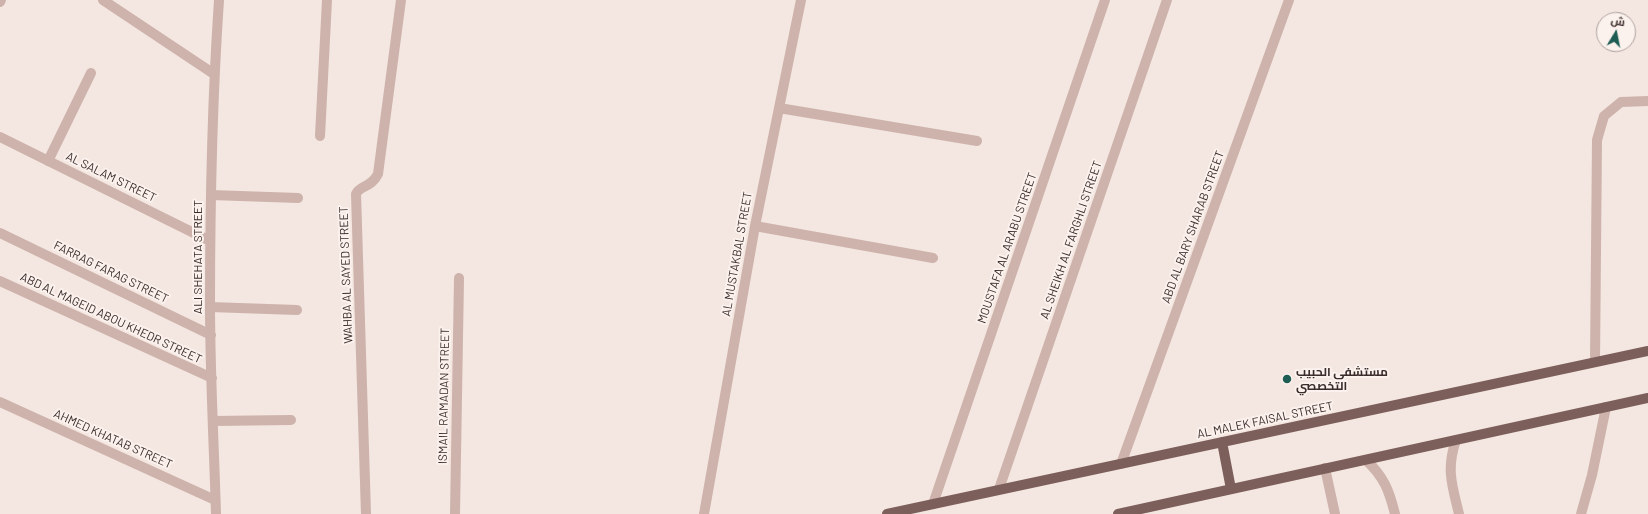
<!DOCTYPE html>
<meta charset="utf-8">
<style>
body{margin:0}
#map{position:relative;width:1648px;height:514px;overflow:hidden;background:#f4e6e0;font-family:Barlow,Cairo,sans-serif}
canvas{display:block}
.north{position:absolute;left:1596px;top:12px;width:40px;height:40px;box-sizing:border-box;background:#fbf1ed;border:1px solid #aea29f;border-radius:50%;rotate:10deg;font-size:11px;font-weight:700;line-height:16px;text-align:center;color:#3a2c2a}
.north::after{content:'';display:block;margin:auto;width:14px;height:18px;background:#1e5d54;clip-path:polygon(50% 0,100% 100%,50% 72%,0 100%)}
</style>
<div id="map">
<canvas width="1648" height="514"></canvas>
<div class="north">ش</div>
</div>
<script>
const ctx = document.querySelector('canvas').getContext('2d');
ctx.lineJoin = 'round';
function trace(path, color, width, dash) { ctx.strokeStyle = color; ctx.lineWidth = width; ctx.lineCap = dash ? 'butt' : 'round'; ctx.setLineDash(dash || []); ctx.stroke(path); }
function label(font, color, halo, rows, align = 'center') {
  ctx.font = font + ' Barlow,Cairo,sans-serif'; ctx.lineWidth = 4; ctx.setLineDash([]); ctx.textBaseline = 'middle'; ctx.strokeStyle = halo; ctx.fillStyle = color; for (const [text, x, y, turn = 0] of rows) {
    ctx.save(); ctx.translate(x, y); ctx.rotate((+turn || 0) * Math.PI / 180); ctx.textAlign = isNaN(turn) ? turn : align; if (halo) ctx.strokeText(text, 0, 0); ctx.fillText(text, 0, 0); ctx.restore();
  }
}
trace(new Path2D(`
 M1456,440C1446,469 1452,485 1459,514
 M1366,460C1384,477 1389,490 1395,514`), '#cdb3ab', 10);
trace(new Path2D(`
 M103,0L214,74
 M0,2L1,0
 M779,108L977,141
 M320,136L327,0
 M0,137L210,241
 M48,161L91,73
 M211,195L298,198
 M755,226L933,258
 M0,233L211,335
 M0,281L212,378
 M210,307L297,310
 M1595,362L1597,140L1604,116L1621,102L1648,101
 M0,402L215,500
 M213,421L291,420
 M1121,464L1289,0
 M1325,468L1335,514
 M999,489L1167,0
 M933,504L1105,0
 M216,514C214,444 210,375 210,305C210,204 212,102 219,0
 M366,514L356,194C360,185 371,188 378,174L401,0
 M455,514L459,278
 M704,514L755,226L801,0
 M1581,514L1592,475L1606,407`), '#cdb3ab', 10);
trace(new Path2D(`
 M1222,442L1231,489
 M887,514L1648,351
 M1118,514L1648,398`), '#7c5f5b', 10);
for (const [x, y, r, color] of [
 [1287,379,5,"#1e5d54"]
]) { const dot = new Path2D(); dot.arc(x, y, r, 0, 2 * Math.PI); ctx.fillStyle = color; ctx.fill(dot); trace(dot, '#fbf1ed', 1.5); }
label('12px', '#3a2c2a', '#fbf1ed', [
 ["AL SALAM STREET",111,177,26],
 ["ABD AL BARY SHARAB STREET",1193,227,-70],
 ["AL SHEIKH AL FARGHLI STREET",1071,240,-71],
 ["MOUSTAFA AL ARABU STREET",1007,248,-71],
 ["AL MUSTAKBAL STREET",737,254,-80],
 ["ALI SHEHATA STREET",198,257,-90],
 ["FARRAG FARAG STREET",111,272,26],
 ["WAHBA AL SAYED STREET",346,275,-92],
 ["ABD AL MAGEID ABOU KHEDR STREET",111,318,25],
 ["ISMAIL RAMADAN STREET",444,396,-89],
 ["AL MALEK FAISAL STREET",1265,420,-12],
 ["AHMED KHATAB STREET",113,439,24]
]);
label('bold 12px', '#3a2c2a', '#fbf1ed', [
 ["مستشفى الحبيب",1296,372],
 ["التخصصي",1296,386]
], 'left');
</script>
